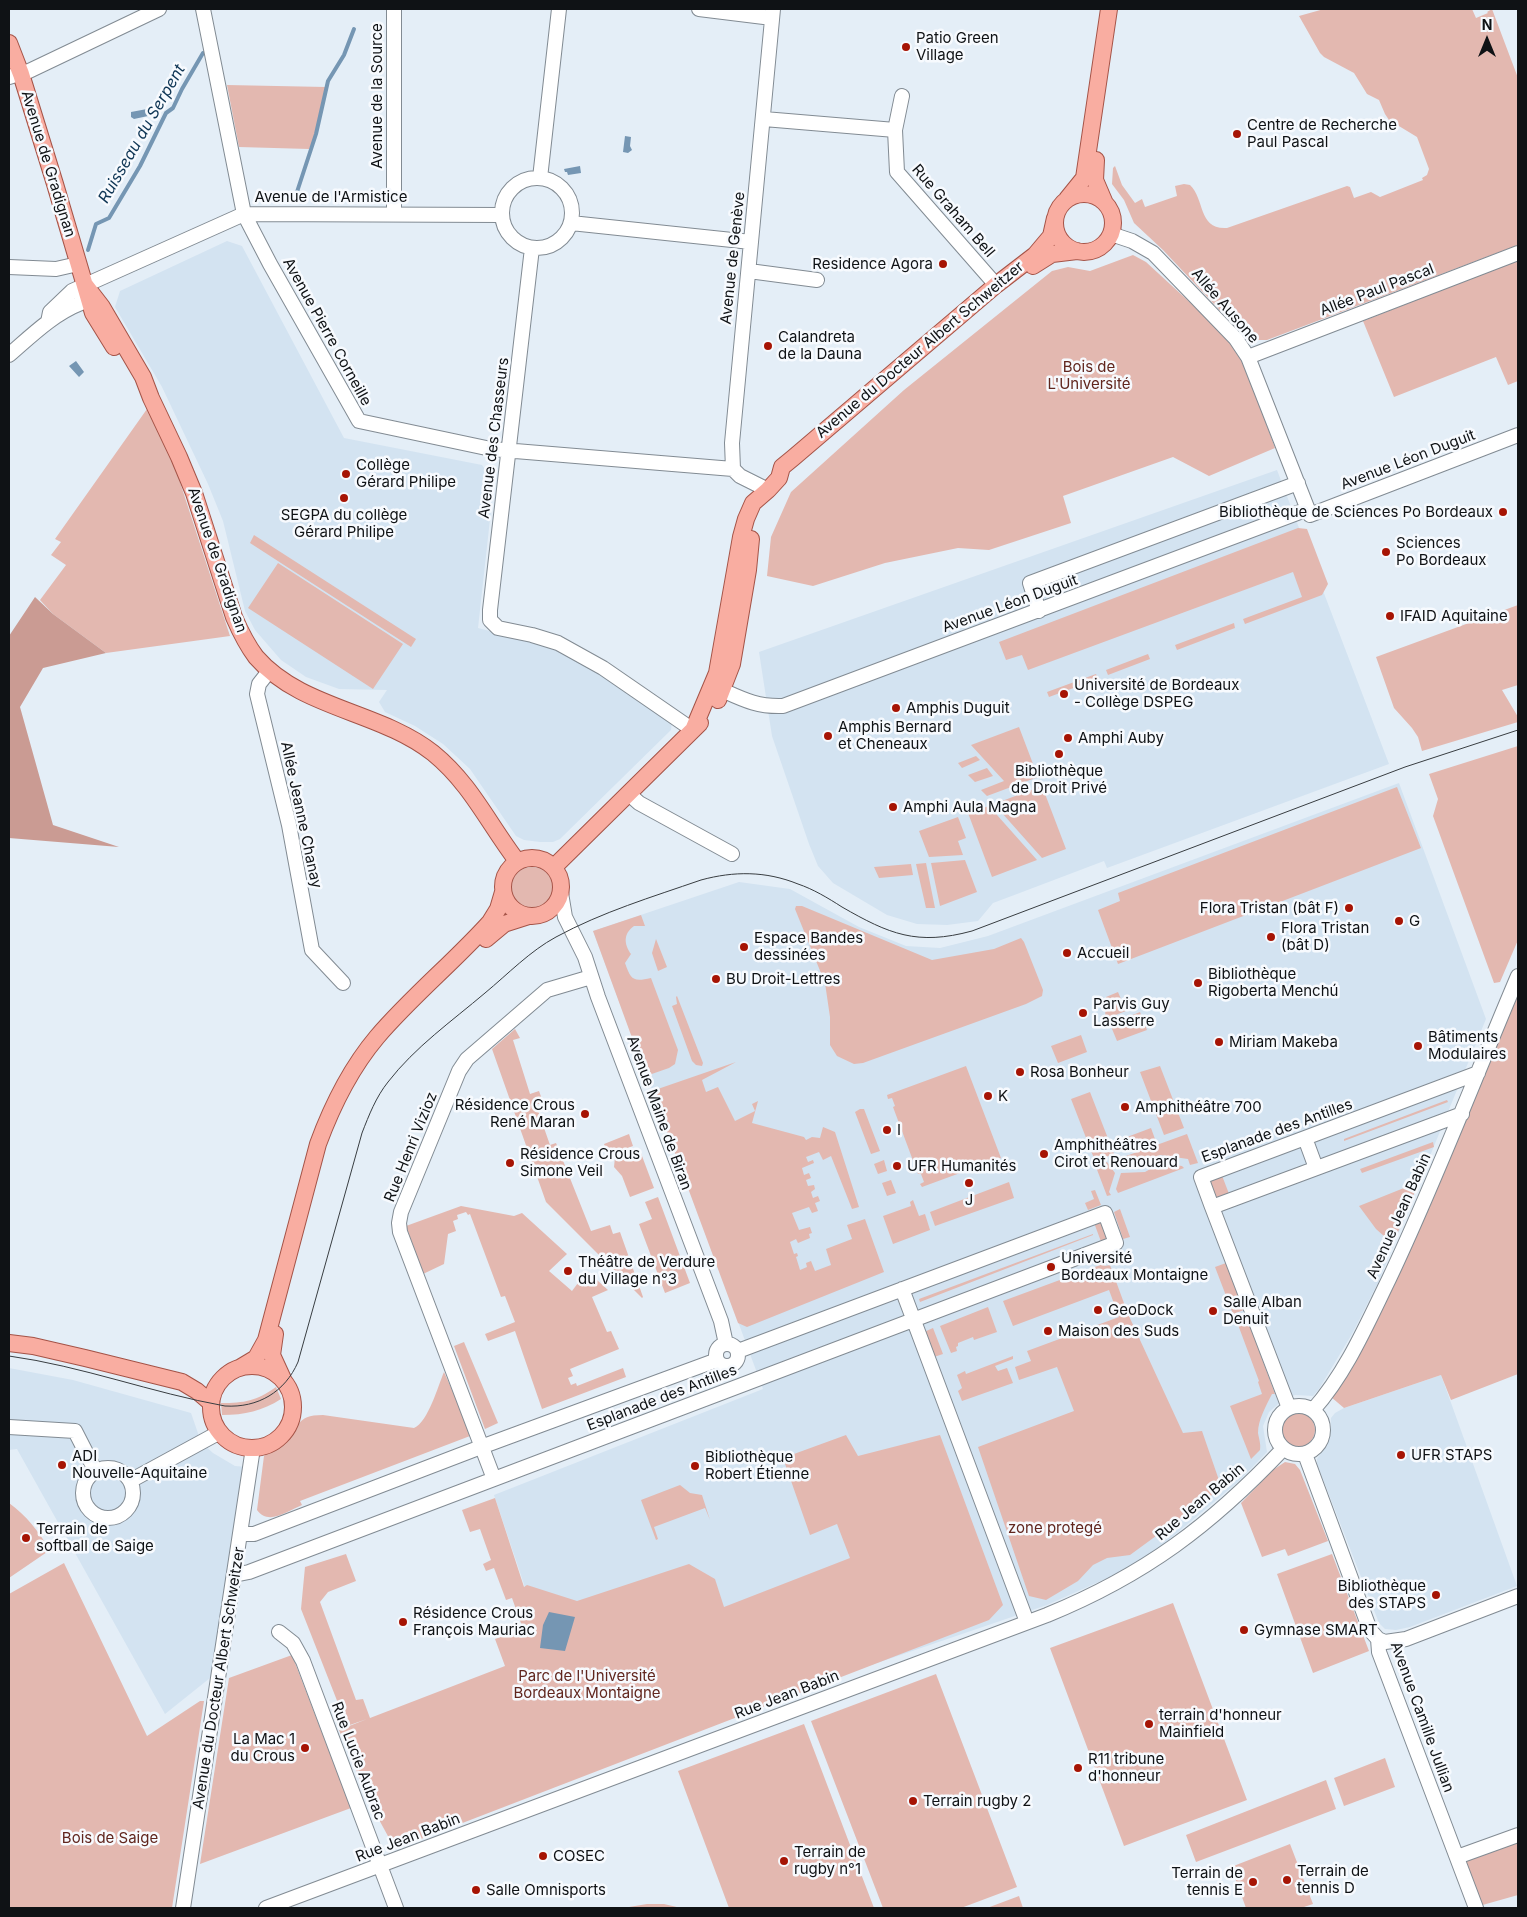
<!DOCTYPE html>
<meta charset="utf-8">
<style>
body{margin:0}
#map{position:relative;width:1527px;height:1917px;overflow:hidden;background:#e4eef7;font-family:Inter,sans-serif}
canvas{display:block}
.frame{position:absolute;inset:0;border:10px solid #0f1215;pointer-events:none}
.north{position:absolute;left:1462px;top:15px;width:50px;height:50px;-webkit-text-stroke:4px #f7fafe;paint-order:stroke;rotate:0deg;font-size:14px;font-weight:700;line-height:20px;text-align:center;color:#0f1215}
.north::after{content:'';display:block;margin:auto;width:18px;height:22px;background:#0f1215;clip-path:polygon(50% 0,100% 100%,50% 72%,0 100%)}
</style>
<div id="map">
<canvas width="1527" height="1917"></canvas>
<div class="frame"></div>
<div class="north">N</div>
</div>
<script>
const ctx = document.querySelector('canvas').getContext('2d');
ctx.lineJoin = 'round';
function fill(path, color) { ctx.fillStyle = color; ctx.fill(path, 'evenodd'); }
function trace(path, color, width, dash) { ctx.strokeStyle = color; ctx.lineWidth = width; ctx.lineCap = dash ? 'butt' : 'round'; ctx.setLineDash(dash || []); ctx.stroke(path); }
function label(font, color, halo, rows, align = 'center') {
  ctx.font = font + ' Inter,sans-serif'; ctx.lineWidth = 5; ctx.setLineDash([]); ctx.textBaseline = 'middle'; ctx.strokeStyle = halo; ctx.fillStyle = color; for (const [text, x, y, turn = 0] of rows) {
    ctx.save(); ctx.translate(x, y); ctx.rotate((+turn || 0) * Math.PI / 180); ctx.textAlign = isNaN(turn) ? turn : align; if (halo) ctx.strokeText(text, 0, 0); ctx.fillText(text, 0, 0); ctx.restore();
  }
}
fill(new Path2D(`
 M227,241L242,246L344,438L482,465L494,483L478,628L556,648L602,674L672,721L671,730L560,839L553,842H540L524,840L516,836L470,769L443,744L415,726L385,712L379,702L387,690L339,689L306,677L281,660L255,630L245,611L223,521L208,484L162,387L115,307L120,291Z
 M1277,470L1389,764L1107,868L1104,861L1017,894L993,903L978,921L947,925L917,924L887,915L833,883L818,866L809,844L772,736L759,652Z
 M1399,783L1486,1019L1378,1283L1352,1334L1319,1389L1313,1396L1295,1395L1283,1400L1269,1412L1263,1426L1267,1452L1238,1482L1141,1563L1047,1605L584,1763L494,1495L763,1389L593,931L739,882L790,889L859,927L906,946L940,948L988,936Z
 M9,1368L73,1380L191,1413L201,1442L213,1453L235,1466L247,1467L220,1670L165,1714L17,1449L9,1450Z
 M1441,1375L1517,1586L1410,1627L1396,1630L1385,1629L1379,1623L1317,1464V1459L1330,1439L1331,1418L1335,1413L1344,1408Z`), '#d3e3f1');
fill(new Path2D(`
 M1324,9H1472L1476,18L1488,13L1487,12L1492,9L1518,78V245L1267,340H1257L1245,337L1163,250L1134,223L1124,200L1112,184L1113,168L1115,166L1122,185L1135,203L1142,199L1145,207L1177,196L1175,186L1184,184L1190,185C1205,199 1198,230 1227,228L1347,186L1350,187L1354,198L1371,192L1380,197L1423,180L1422,178L1427,175L1429,169L1417,137L1389,120L1385,114L1379,100L1367,94L1354,73L1324,57L1320,53L1299,16Z
 M227,85L326,87L315,136L309,149L239,147Z
 M1133,255L1146,262L1232,341L1244,362L1275,448L1209,476L1173,457L1063,496L1071,523L989,550L958,548L885,563L813,586L767,576L771,537L791,492L904,390L1052,271L1068,267L1090,271Z
 M1518,260V381L1508,385L1496,357L1394,397L1363,321Z
 M147,409L175,467L230,636L106,653L53,614L40,600L66,565L51,555L61,542L55,539Z
 M1298,528L1307,529L1328,584L1322,595L1245,624L1243,619L1302,597L1293,572L1028,670L1022,655L1006,660L999,642Z
 M254,535L416,639L411,647L250,543Z
 M278,563L403,644L373,689L248,608Z
 M1518,605V685L1502,690L1518,717V722L1422,751L1418,737L1412,728L1394,708L1376,657Z
 M1234,623L1235,628L1177,650L1175,645Z
 M1148,654L1150,659L1108,675L1106,670Z
 M1096,674L1098,679L1049,697L1047,692Z
 M1019,727L1038,777L987,796L981,790L1004,781L971,745Z
 M1518,746V940L1500,982L1494,983L1433,816L1438,799L1429,774Z
 M976,756L980,760L962,768L958,763Z
 M987,768L993,776L975,782L968,775Z
 M1042,786L1066,849L1042,858L994,804Z
 M1397,787L1421,848L1118,964L1098,910L1120,901L1118,893Z
 M989,806L1037,860L992,877L968,813Z
 M958,817L966,838L958,841L963,855L929,857L919,831Z
 M965,860L977,892L940,906L931,863Z
 M926,863L935,908H926L916,864Z
 M911,864L913,875L879,878L874,867Z
 M511 888a21 21 0 1 1 42 0a21 21 0 1 1-42 0Z
 M796,906H802L932,960L994,949L1021,938L1024,942L1043,990L1042,996L1026,1004L863,1063L854,1064L837,1056L830,1045V1017L825,983L795,909Z
 M641,915L645,926H634C623,934 624,944 631,954L625,963C631,980 633,982 651,978L678,1050L675,1064L669,1068L646,1076L593,931Z
 M656,939L667,967L658,971L652,953Z
 M1518,988V1374L1451,1400L1441,1375L1344,1408L1331,1397Z
 M1118,992L1126,1011L1105,1019L1106,997Z
 M677,996L703,1063L702,1066L696,1065L692,1061L672,1006L677,1004L676,997Z
 M1140,1012L1147,1030L1117,1041L1110,1024Z
 M515,1029L520,1038L513,1040L530,1094L539,1091L543,1102L536,1105L550,1145L556,1143L591,1231L610,1225L613,1234L620,1232L643,1297L642,1298L546,1202L492,1049Z
 M1081,1035L1087,1052L1058,1063L1051,1046Z
 M736,1062L702,1080L706,1092L718,1087L735,1121L755,1111L752,1104L758,1101L752,1123L804,1137L806,1140L812,1137L820,1138L823,1127L835,1132L859,1207L852,1209L831,1156L823,1160L819,1152L806,1157L808,1162L813,1160L814,1163L802,1168L804,1175L809,1173L811,1178L806,1180L808,1186L814,1185L815,1189L811,1192L813,1198L818,1196L820,1201L815,1203L818,1211L812,1213L809,1207L792,1213L799,1230L810,1227L812,1233L809,1234L810,1238L798,1243L796,1239L790,1242L794,1254L797,1253L798,1256L796,1257L800,1270L807,1267L806,1263L811,1261L815,1271L831,1265L826,1249L852,1239L847,1225L865,1219L884,1272L747,1327L738,1323L652,1091Z
 M966,1066L1001,1158L922,1187L920,1184L924,1182L921,1174H918L893,1107L895,1106L892,1098L888,1099L887,1095Z
 M1160,1066L1184,1128L1164,1135L1140,1072Z
 M1090,1092L1114,1154L1095,1161L1071,1099Z
 M1447,1100L1448,1102L1344,1141V1139Z
 M860,1109H864L880,1151L871,1154L855,1112Z
 M1151,1128L1155,1139L1123,1150L1119,1140Z
 M629,1134L633,1146L608,1155L604,1144Z
 M1187,1134L1198,1163L1190,1165L1188,1159L1160,1155L1143,1164L1119,1166L1115,1160Z
 M1433,1142L1434,1147L1362,1173L1360,1169Z
 M639,1148L654,1188L630,1197L622,1176L614,1167L615,1157Z
 M884,1160L887,1171L878,1174L874,1164Z
 M1107,1162L1115,1173L1109,1192L1111,1195L1107,1196L1096,1167Z
 M1161,1163L1182,1166L1184,1168L1118,1193L1116,1189L1121,1173L1145,1172Z
 M1221,1173L1231,1199L1215,1200L1209,1183L1213,1176Z
 M891,1180L896,1193L887,1196L882,1183Z
 M1009,1182L1014,1198L935,1226L930,1212Z
 M1419,1182L1393,1244L1376,1229L1359,1206Z
 M1095,1190L1101,1205L1088,1210L1085,1203L1094,1199L1091,1191Z
 M658,1197L690,1283L665,1293L639,1224L652,1219L645,1202Z
 M913,1200L919,1216L925,1214L930,1230L893,1244L883,1216L911,1206L910,1202Z
 M461,1206L514,1216L522,1213L567,1254L549,1271L572,1291L587,1271L608,1290L592,1297L607,1332L611,1331L619,1349L570,1369L573,1376L568,1378L571,1385L576,1383L577,1386L623,1368L626,1377L542,1409L515,1331L488,1341L485,1334L515,1322L505,1296L501,1297L470,1214L468,1215L466,1212L457,1215L458,1219L453,1221L456,1231L448,1234L444,1264L423,1274L406,1226Z
 M1120,1209L1130,1237L1123,1239L1114,1212Z
 M1093,1220H1100L1109,1236L1103,1247Z
 M1093,1234V1235L920,1302L919,1299Z
 M1226,1263L1244,1310L1233,1314L1215,1267Z
 M1103,1264L1105,1266L1110,1265L1128,1314L1183,1433L1202,1431L1221,1486L1212,1495L1130,1555L1107,1558L1093,1565L1078,1581L1046,1600L1029,1596L978,1447L1074,1411L1057,1367L1019,1380L1015,1367L1031,1361L1027,1351L1119,1317L1109,1290L1013,1326L1003,1301Z
 M988,1307L997,1332L974,1340L973,1337L958,1343V1346L956,1347L957,1351L951,1353L940,1326Z
 M1247,1318L1275,1394H1272C1266,1406 1258,1420 1258,1433C1259,1439 1261,1444 1260,1450L1251,1459L1230,1406L1262,1394L1258,1382L1259,1381L1237,1322Z
 M933,1328L943,1354L934,1357L924,1332Z
 M464,1342L498,1423L485,1429L454,1346Z
 M1013,1356V1359L995,1366L998,1371L1007,1368L1013,1383L962,1401L958,1391L962,1388L957,1375L965,1371L966,1374Z
 M444,1372L470,1430V1436L300,1501L302,1505C288,1511 268,1526 257,1510L264,1456C270,1450 278,1448 284,1443C301,1428 294,1415 323,1415L414,1428C428,1422 438,1386 444,1372Z
 M276,1387L281,1399C262,1411 245,1415 222,1415L221,1403C245,1403 256,1401 276,1387Z
 M1281 1430a17 17 0 1 1 34 0a17 17 0 1 1-34 0Z
 M846,1435L858,1456L940,1435L1003,1605L989,1620L395,1849L371,1805L339,1730L367,1719L347,1726L301,1609L305,1567L346,1554L356,1581L328,1592L320,1602L356,1700L363,1699L370,1718L505,1666L495,1639L523,1629L512,1598L506,1600L494,1568L486,1571L483,1564L491,1560L480,1529L470,1532L462,1510L495,1498L524,1587L527,1585L577,1601L689,1564L715,1579L724,1607L850,1558L837,1524L810,1535L783,1458Z
 M1285,1462L1295,1464L1300,1470L1328,1541L1288,1556L1285,1549L1262,1557L1241,1503L1273,1470Z
 M680,1485L690,1493L702,1495L710,1520L705,1508L654,1527L658,1539L656,1540L641,1500Z
 M9,1503C27,1516 38,1531 50,1550L9,1578Z
 M1332,1554L1369,1651L1313,1673L1277,1574Z
 M64,1563L147,1736L200,1701H204L172,1908H9V1594Z
 M1173,1603L1247,1800L1124,1846L1050,1648Z
 M292,1655L351,1808L200,1864L229,1678Z
 M936,1674L1017,1887L961,1908H883L811,1721Z
 M804,1724L874,1908H729L678,1771Z
 M1385,1758L1395,1787L1344,1806L1334,1778Z
 M1326,1780L1336,1809L1196,1862L1186,1835Z
 M1518,1839V1895L1479,1906L1463,1858Z
 M1290,1844L1313,1904L1301,1908H1246L1231,1867Z
 M1019,1896L1023,1908H987Z
 M647,1904H664L681,1908H623Z`), '#e3b8b0');
fill(new Path2D(`
 M35,597L53,614L106,653L43,668L20,707L53,825L119,847L9,838V636Z`), '#ca9b93');
fill(new Path2D(`
 M147,109L148,116L134,119L131,117V112Z
 M625,136L631,137L630,146L632,150L628,153L623,152Z
 M580,166L581,173L568,175L567,172H565L564,169Z
 M76,361L84,372L79,377L69,366Z
 M549,1612L575,1617L565,1651L540,1648L543,1625Z`), '#7596b3');
trace(new Path2D(`
 M294,201L316,134L328,81L344,55L354,29
 M88,250L96,224L109,218L140,166L166,113L173,108L182,89L203,53`), '#7596b3', 4);
const minor = new Path2D(`
 M203,9L244,214L270,264L359,421L491,449L733,469
 M394,9V213
 M699,9L772,18
 M9,77L29,71L159,9
 M902,96L895,130L897,172L996,285
 M764,119L895,130
 M540,178L559,9
 M502 213a35 35 0 1 1 70 0a35 35 0 1 1-70 0Z
 M571,223L751,242
 M1111,234L1132,241L1153,253L1236,339L1248,357L1310,515L1518,435
 M532,248L490,610V620L498,628L532,635L558,643L603,668L693,730
 M9,267L56,269L78,264
 M749,271L817,280
 M48,322L50,312L72,291L244,214L502,215
 M9,355C31,336 53,314 81,303L85,285
 M1248,357L1518,253
 M768,490L740,476L733,469L732,443L773,9
 M1039,611L1030,583L1298,483
 M270,670L259,684L257,694L289,825L312,950L343,983
 M722,690C744,700 758,707 783,706L1308,509
 M629,794L639,803L732,854
 M561,893L565,917L585,957L598,997L721,1321L726,1344
 M1462,1114L1212,1207L1201,1177L1478,1073
 M1305,1138L1316,1168
 M1212,1207L1289,1408
 M902,1289L1027,1622
 M716 1355a11 11 0 1 1 22 0a11 11 0 1 1-22 0Z
 M1275 1430a24 24 0 1 1 48 0a24 24 0 1 1-48 0Z
 M1313,1410C1346,1373 1367,1324 1389,1279C1436,1180 1475,1077 1518,976
 M9,1427L75,1431L96,1472
 M1305,1454L1370,1630L1378,1639L1379,1652L1476,1908
 M83 1493a25 25 0 1 1 50 0a25 25 0 1 1-50 0Z
 M494,1479L400,1232L399,1223L401,1212L459,1071L467,1059L547,990L591,977
 M130,1481L220,1432
 M240,1534H254L280,1524L481,1447L717,1360
 M234,1575L249,1572L1116,1243L1105,1213L738,1351
 M279,1632L293,1643L303,1661L396,1908
 M1378,1639L1385,1642L1406,1639L1518,1596
 M1457,1857L1518,1835
 M183,1908L253,1448
 M266,1908L1047,1615C1145,1575 1211,1525 1283,1449`);
const major = new Path2D(`
 M9,43L21,74L55,184L93,313L114,347
 M1096,160L1095,180L1104,201
 M1055 223a29 29 0 1 1 58 0a29 29 0 1 1-58 0Z
 M1067,199L1084,178L1109,9
 M1033,266L1052,254L1077,251
 M85,285L102,307L143,377L151,398L179,457L194,493L234,617C240,631 247,645 256,657C301,709 380,711 433,753C471,784 488,823 517,861
 M718,700L732,664L748,570L751,539
 M693,730L717,673L741,537L746,519L753,503L768,490L779,478L782,467L793,458L996,285L1035,255L1051,236L1055,218
 M503 887a29 29 0 1 1 58 0a29 29 0 1 1-58 0Z
 M554,867L700,723
 M486,939L504,924L529,916
 M275,1334L272,1355L283,1379
 M9,1343L33,1346L85,1358L182,1382L197,1391L211,1403
 M211 1407a41 41 0 1 1 82 0a41 41 0 1 1-82 0Z
 M241,1367L256,1358L266,1340L318,1144C332,1106 350,1069 377,1037C412,996 454,962 490,922L498,909L503,892`);
trace(minor, '#828b93', 16);
trace(major, '#a45347', 18);
trace(minor, '#fff', 14);
trace(major, '#f9ada1', 16);
trace(new Path2D(`
 M9,1356C82,1366 152,1393 225,1406C258,1408 285,1392 298,1362L362,1133C369,1115 376,1097 388,1082C415,1047 452,1021 485,993C508,974 530,951 556,937C602,912 652,897 701,880C734,871 766,871 798,884C813,889 828,898 842,907C889,934 917,946 972,931L1405,767L1518,730`), '#383d41', 1);
for (const [x, y, r, color] of [
 [906,47,5,"#a61404"],
 [1237,134,5,"#a61404"],
 [943,264,5,"#a61404"],
 [768,346,5,"#a61404"],
 [346,474,5,"#a61404"],
 [344,498,5,"#a61404"],
 [1503,512,5,"#a61404"],
 [1386,552,5,"#a61404"],
 [1390,616,5,"#a61404"],
 [1064,694,5,"#a61404"],
 [896,708,5,"#a61404"],
 [828,736,5,"#a61404"],
 [1068,738,5,"#a61404"],
 [1059,754,5,"#a61404"],
 [893,807,5,"#a61404"],
 [1349,908,5,"#a61404"],
 [1399,921,5,"#a61404"],
 [1271,937,5,"#a61404"],
 [744,947,5,"#a61404"],
 [1067,953,5,"#a61404"],
 [716,979,5,"#a61404"],
 [1198,983,5,"#a61404"],
 [1083,1013,5,"#a61404"],
 [1219,1042,5,"#a61404"],
 [1418,1046,5,"#a61404"],
 [1020,1072,5,"#a61404"],
 [988,1096,5,"#a61404"],
 [1125,1107,5,"#a61404"],
 [585,1114,5,"#a61404"],
 [887,1130,5,"#a61404"],
 [1044,1154,5,"#a61404"],
 [510,1163,5,"#a61404"],
 [897,1166,5,"#a61404"],
 [969,1183,5,"#a61404"],
 [1051,1267,5,"#a61404"],
 [568,1271,5,"#a61404"],
 [1098,1310,5,"#a61404"],
 [1213,1311,5,"#a61404"],
 [1048,1331,5,"#a61404"],
 [1401,1455,5,"#a61404"],
 [62,1465,5,"#a61404"],
 [695,1466,5,"#a61404"],
 [26,1538,5,"#a61404"],
 [1436,1595,5,"#a61404"],
 [403,1622,5,"#a61404"],
 [1244,1630,5,"#a61404"],
 [1149,1724,5,"#a61404"],
 [305,1748,5,"#a61404"],
 [1078,1768,5,"#a61404"],
 [913,1801,5,"#a61404"],
 [543,1856,5,"#a61404"],
 [784,1861,5,"#a61404"],
 [1287,1880,5,"#a61404"],
 [1253,1882,5,"#a61404"],
 [476,1890,5,"#a61404"]
]) { const dot = new Path2D(); dot.arc(x, y, r, 0, 2 * Math.PI); ctx.fillStyle = color; ctx.fill(dot); trace(dot, '#f7fafe', 2); }
label('15px', '#0f1215', '#f7fafe', [
 ["Patio Green",916,38],
 ["Village",916,55],
 ["Centre de Recherche",1247,125],
 ["Paul Pascal",1247,142],
 ["Residence Agora",933,264,"right"],
 ["Calandreta",778,337],
 ["de la Dauna",778,354],
 ["Collège",356,465],
 ["Gérard Philipe",356,482],
 ["Bibliothèque de Sciences Po Bordeaux",1493,512,"right"],
 ["SEGPA du collège",344,515,"center"],
 ["Gérard Philipe",344,532,"center"],
 ["Sciences",1396,543],
 ["Po Bordeaux",1396,560],
 ["IFAID Aquitaine",1400,616],
 ["Université de Bordeaux",1074,685],
 ["- Collège DSPEG",1074,702],
 ["Amphis Duguit",906,708],
 ["Amphis Bernard",838,727],
 ["et Cheneaux",838,744],
 ["Amphi Auby",1078,738],
 ["Bibliothèque",1059,771,"center"],
 ["de Droit Privé",1059,788,"center"],
 ["Amphi Aula Magna",903,807],
 ["Flora Tristan (bât F)",1339,908,"right"],
 ["G",1409,921],
 ["Flora Tristan",1281,928],
 ["(bât D)",1281,945],
 ["Espace Bandes",754,938],
 ["dessinées",754,955],
 ["Accueil",1077,953],
 ["Bibliothèque",1208,974],
 ["Rigoberta Menchú",1208,991],
 ["BU Droit-Lettres",726,979],
 ["Parvis Guy",1093,1004],
 ["Lasserre",1093,1021],
 ["Bâtiments",1428,1037],
 ["Modulaires",1428,1054],
 ["Miriam Makeba",1229,1042],
 ["Rosa Bonheur",1030,1072],
 ["K",998,1096],
 ["Résidence Crous",575,1105,"right"],
 ["René Maran",575,1122,"right"],
 ["Amphithéâtre 700",1135,1107],
 ["I",897,1130],
 ["Amphithéâtres",1054,1145],
 ["Cirot et Renouard",1054,1162],
 ["Résidence Crous",520,1154],
 ["Simone Veil",520,1171],
 ["UFR Humanités",907,1166],
 ["J",969,1200,"center"],
 ["Université",1061,1258],
 ["Bordeaux Montaigne",1061,1275],
 ["Théâtre de Verdure",578,1262],
 ["du Village n°3",578,1279],
 ["Salle Alban",1223,1302],
 ["Denuit",1223,1319],
 ["GeoDock",1108,1310],
 ["Maison des Suds",1058,1331],
 ["UFR STAPS",1411,1455],
 ["ADI",72,1456],
 ["Nouvelle-Aquitaine",72,1473],
 ["Bibliothèque",705,1457],
 ["Robert Étienne",705,1474],
 ["Terrain de",36,1529],
 ["softball de Saige",36,1546],
 ["Bibliothèque",1426,1586,"right"],
 ["des STAPS",1426,1603,"right"],
 ["Résidence Crous",413,1613],
 ["François Mauriac",413,1630],
 ["Gymnase SMART",1254,1630],
 ["terrain d'honneur",1159,1715],
 ["Mainfield",1159,1732],
 ["La Mac 1",295,1739,"right"],
 ["du Crous",295,1756,"right"],
 ["R11 tribune",1088,1759],
 ["d'honneur",1088,1776],
 ["Terrain rugby 2",923,1801],
 ["Terrain de",794,1852],
 ["rugby n°1",794,1869],
 ["COSEC",553,1856],
 ["Terrain de",1297,1871],
 ["tennis D",1297,1888],
 ["Terrain de",1243,1873,"right"],
 ["tennis E",1243,1890,"right"],
 ["Salle Omnisports",486,1890]
], 'left');
label('15px', '#0f1215', '#f7fafe', [
 ["Avenue de la Source",377,96,-90],
 ["Avenue de Gradignan",48,164,73],
 ["Avenue de l'Armistice",331,197],
 ["Rue Graham Bell",953,211,49],
 ["Avenue de Genève",733,258,-84],
 ["Allée Paul Pascal",1377,290,-21],
 ["Allée Ausone",1225,306,49],
 ["Avenue Pierre Corneille",327,332,61],
 ["Avenue du Docteur Albert Schweitzer",920,350,-40],
 ["Avenue des Chasseurs",494,438,-83],
 ["Avenue Léon Duguit",1408,460,-21],
 ["Avenue de Gradignan",217,560,71],
 ["Avenue Léon Duguit",1010,604,-20],
 ["Allée Jeanne Chanay",301,815,78],
 ["Avenue Maine de Biran",659,1113,70],
 ["Esplanade des Antilles",1277,1131,-20],
 ["Rue Henri Vizioz",411,1147,-68],
 ["Avenue Jean Babin",1399,1216,-66],
 ["Esplanade des Antilles",662,1398,-21],
 ["Rue Jean Babin",1200,1502,-40],
 ["Avenue du Docteur Albert Schweitzer",219,1678,-81],
 ["Rue Jean Babin",787,1695,-21],
 ["Avenue Camille Jullian",1422,1717,70],
 ["Rue Lucie Aubrac",358,1761,69],
 ["Rue Jean Babin",408,1838,-21]
]);
label('15px', '#61261e', '#f7fafe', [
 ["Bois de",1089,367],
 ["L'Université",1089,384],
 ["zone protegé",1055,1528],
 ["Parc de l'Université",587,1676],
 ["Bordeaux Montaigne",587,1693],
 ["Bois de Saige",110,1838]
]);
label('italic 16px', '#0f3655', '#f7fafe', [
 ["Ruisseau du Serpent",142,134,-60]
]);
</script>
